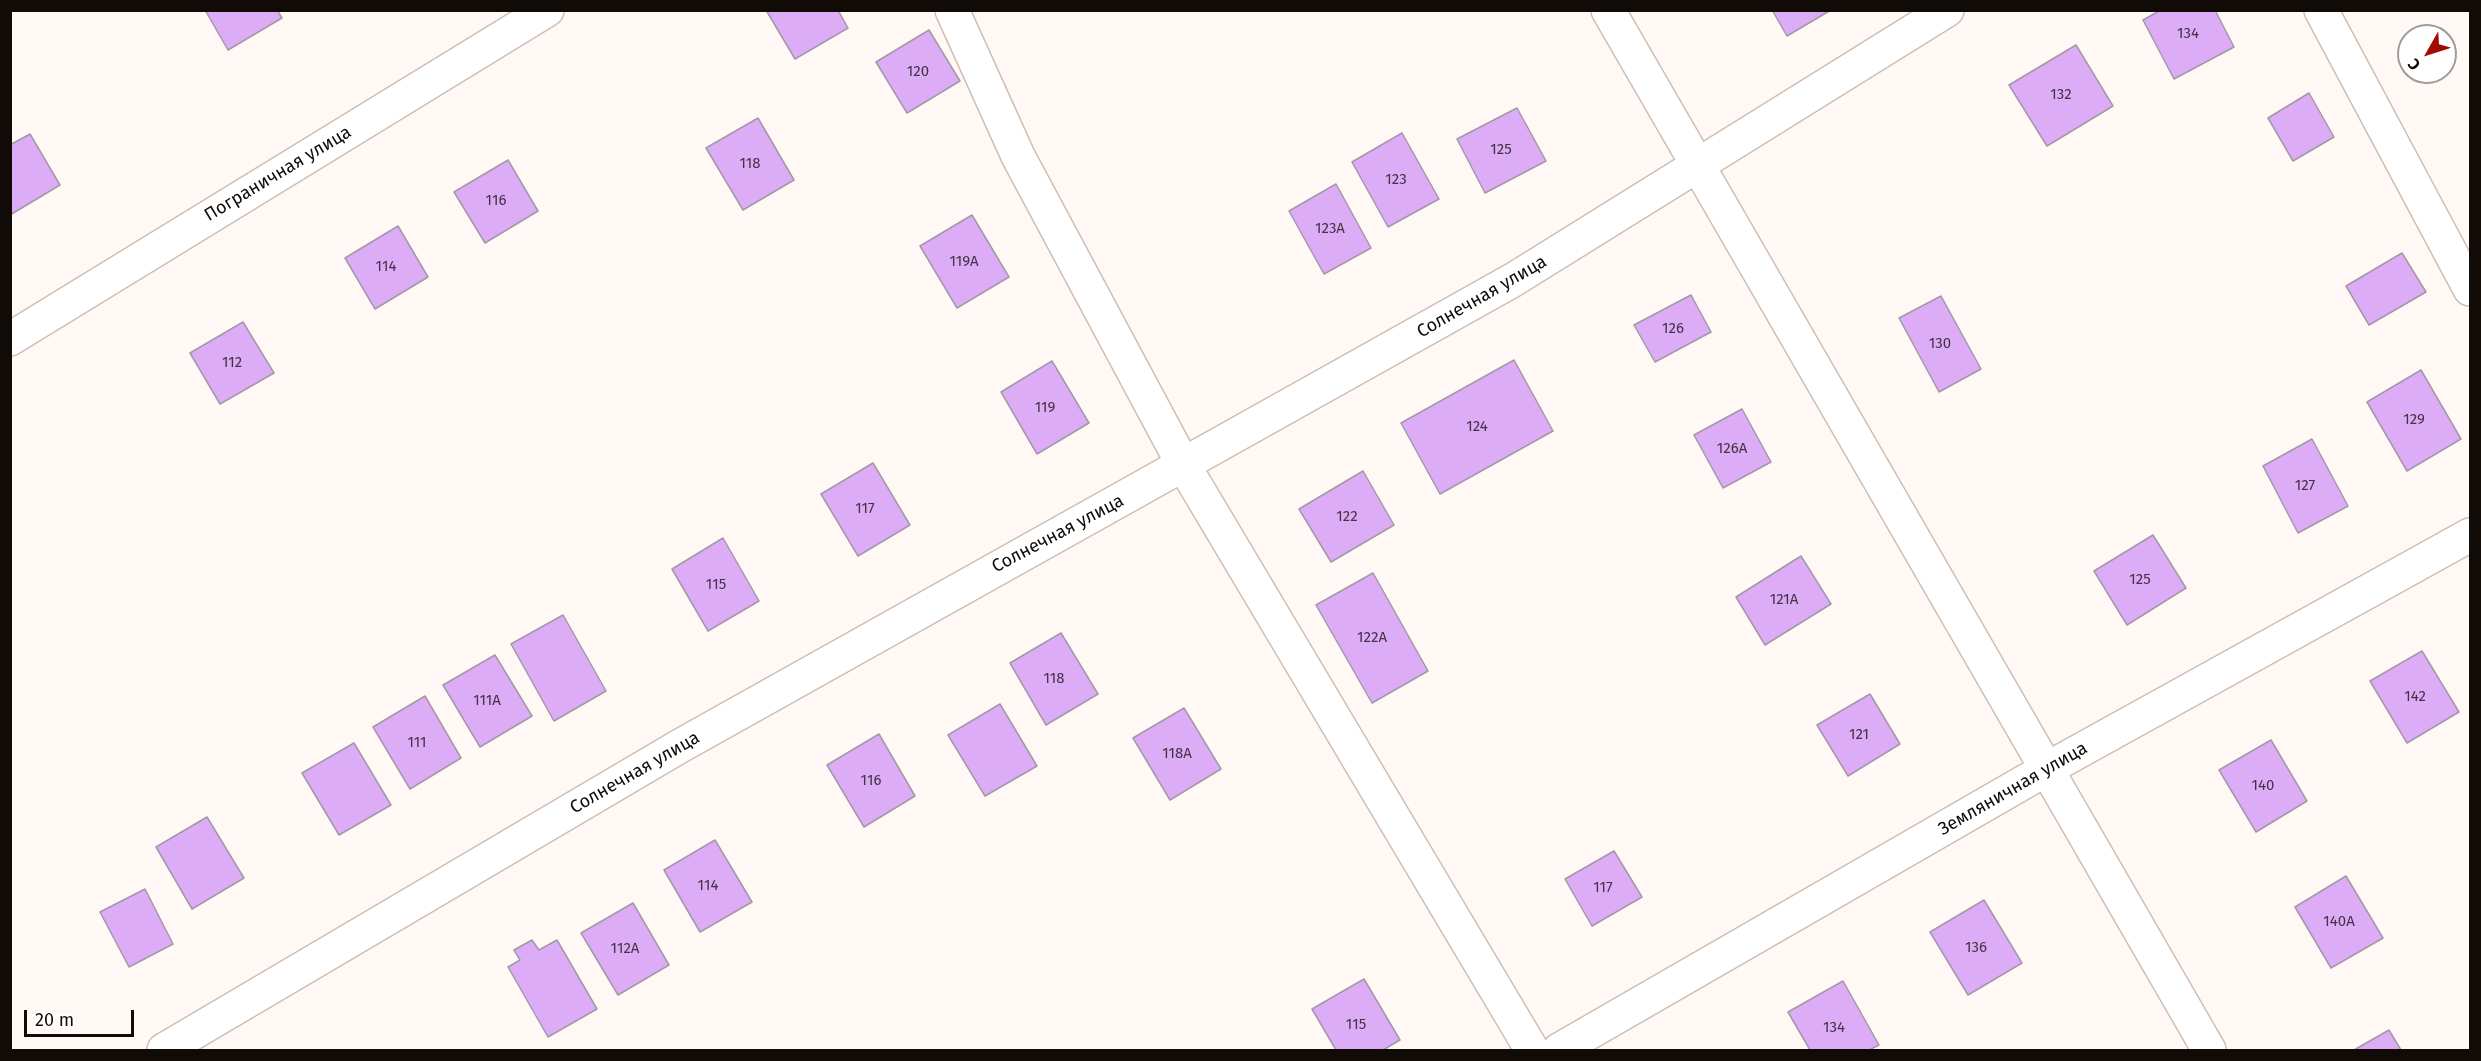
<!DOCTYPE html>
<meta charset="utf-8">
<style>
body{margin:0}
#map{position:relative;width:2481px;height:1061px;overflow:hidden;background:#fff8f4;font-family:"Fira Sans",sans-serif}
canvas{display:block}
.frame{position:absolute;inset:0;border:12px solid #100b07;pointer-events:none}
.north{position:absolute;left:2397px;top:24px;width:60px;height:60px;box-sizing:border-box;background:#fff;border:2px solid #9f9d9c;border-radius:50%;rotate:231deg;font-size:16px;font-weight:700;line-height:24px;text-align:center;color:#100b07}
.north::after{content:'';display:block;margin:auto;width:21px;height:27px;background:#a30c01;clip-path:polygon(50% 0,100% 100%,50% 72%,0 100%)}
.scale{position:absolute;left:24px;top:1010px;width:110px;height:27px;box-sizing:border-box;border:3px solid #100b07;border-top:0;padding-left:8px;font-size:18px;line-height:21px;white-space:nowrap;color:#100b07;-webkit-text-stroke:4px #fff;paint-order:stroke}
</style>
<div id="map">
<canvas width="2481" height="1061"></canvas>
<div class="frame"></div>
<div class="north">С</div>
<div class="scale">20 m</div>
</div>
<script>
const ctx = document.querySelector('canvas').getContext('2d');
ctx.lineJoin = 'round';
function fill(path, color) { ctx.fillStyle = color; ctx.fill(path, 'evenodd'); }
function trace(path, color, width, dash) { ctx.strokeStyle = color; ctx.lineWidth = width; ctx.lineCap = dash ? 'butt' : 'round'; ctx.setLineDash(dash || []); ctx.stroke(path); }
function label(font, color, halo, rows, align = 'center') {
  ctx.font = font + ' "Fira Sans",sans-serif'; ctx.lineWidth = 4.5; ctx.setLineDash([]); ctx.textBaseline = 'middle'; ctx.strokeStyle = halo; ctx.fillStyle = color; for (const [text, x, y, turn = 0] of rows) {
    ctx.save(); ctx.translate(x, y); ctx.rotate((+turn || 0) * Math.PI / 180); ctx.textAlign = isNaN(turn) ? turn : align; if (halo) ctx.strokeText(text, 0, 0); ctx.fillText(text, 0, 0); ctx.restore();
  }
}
const building = new Path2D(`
 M205,10H277L282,18L228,50Z
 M766,10H838L848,28L795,59Z
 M1772,10H1831L1787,36Z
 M2161,10H2215L2234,47L2174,79L2143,20Z
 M929,30L960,81L907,113L876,62Z
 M2076,45L2113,106L2047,146L2009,85Z
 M2309,93L2334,137L2293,161L2268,118Z
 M1517,108L1546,161L1485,193L1457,139Z
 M758,118L794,180L743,210L706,148Z
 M1402,133L1439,199L1388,227L1352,162Z
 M30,134L60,185L10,215V145Z
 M508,160L538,211L485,243L454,192Z
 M1336,184L1371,248L1324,274L1289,211Z
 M972,215L1009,277L957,308L920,246Z
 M398,226L428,277L375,309L345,258Z
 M2402,253L2426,292L2369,325L2346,286Z
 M1691,295L1711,332L1655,362L1634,325Z
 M1941,296L1981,369L1939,392L1899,318Z
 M243,322L274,373L220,404L190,353Z
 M1514,360L1553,431L1440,494L1401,423Z
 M1052,361L1089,423L1037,454L1001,392Z
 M2421,370L2461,439L2407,471L2367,402Z
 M1742,409L1771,462L1723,488L1694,435Z
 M2312,439L2348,506L2298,533L2263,466Z
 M873,463L910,525L858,556L821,494Z
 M1363,471L1394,525L1331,562L1299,509Z
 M2153,535L2186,588L2127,625L2094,571Z
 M723,538L759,601L708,631L672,569Z
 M1801,556L1831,604L1765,645L1736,597Z
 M1373,573L1428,671L1372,703L1316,605Z
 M563,615L606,691L554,721L511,644Z
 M1061,633L1098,694L1046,725L1010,663Z
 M2422,651L2459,712L2407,743L2370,681Z
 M495,655L532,716L480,747L443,685Z
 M1870,694L1900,744L1848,776L1817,725Z
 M425,696L461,758L410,789L373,727Z
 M1000,704L1037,766L985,796L948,735Z
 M1184,708L1221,769L1170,800L1133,738Z
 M879,734L915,796L864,827L827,765Z
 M2271,740L2307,801L2256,832L2219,770Z
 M354,743L391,805L339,835L302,773Z
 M207,817L244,878L192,909L156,847Z
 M715,840L752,902L700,932L664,870Z
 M1614,851L1642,897L1592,926L1565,879Z
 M2346,876L2383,938L2331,968L2295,907Z
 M145,889L173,944L129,967L100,912Z
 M1984,900L2022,963L1968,995L1930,932Z
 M633,903L669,965L618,995L581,933Z
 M532,940L539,950L557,940L597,1009L548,1037L508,967L520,960L514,950Z
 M1364,979L1400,1040L1383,1050H1336L1312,1009Z
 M1843,981L1879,1045L1869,1050H1810L1788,1012Z
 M2389,1030L2401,1050H2354Z`);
fill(building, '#ddacf7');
trace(building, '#a298a7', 1.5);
const minor = new Path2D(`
 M952,10L1018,156L1184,466L1532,1050
 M1608,10L2209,1050
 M2321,10L2470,289
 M10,339L547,10
 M164,1050L680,746L1513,280L1947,10
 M1559,1050L2045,770L2470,535`);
trace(minor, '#cebfb4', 36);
trace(minor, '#fff', 33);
label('15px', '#433343', null, [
 ["134",2188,34],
 ["120",918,72],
 ["132",2061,95],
 ["125",1501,150],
 ["118",750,164],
 ["123",1396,180],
 ["116",496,201],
 ["123А",1330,229],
 ["119А",964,262],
 ["114",386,267],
 ["126",1673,329],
 ["130",1940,344],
 ["112",232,363],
 ["119",1045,408],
 ["129",2414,420],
 ["124",1477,427],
 ["126А",1732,449],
 ["127",2305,486],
 ["117",865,509],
 ["122",1347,517],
 ["125",2140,580],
 ["115",716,585],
 ["121А",1784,600],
 ["122А",1372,638],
 ["118",1054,679],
 ["142",2415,697],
 ["111А",487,701],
 ["121",1859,735],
 ["111",417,743],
 ["118А",1177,754],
 ["116",871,781],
 ["140",2263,786],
 ["114",708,886],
 ["117",1603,888],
 ["140А",2339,922],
 ["136",1976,948],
 ["112А",625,949],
 ["115",1356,1025],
 ["134",1834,1028]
]);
label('18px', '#100b07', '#fff', [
 ["Пограничная улица",278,174,-31],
 ["Солнечная улица",1482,297,-30],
 ["Солнечная улица",1058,534,-28],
 ["Солнечная улица",635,773,-30],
 ["Земляничная улица",2013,789,-30]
]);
</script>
